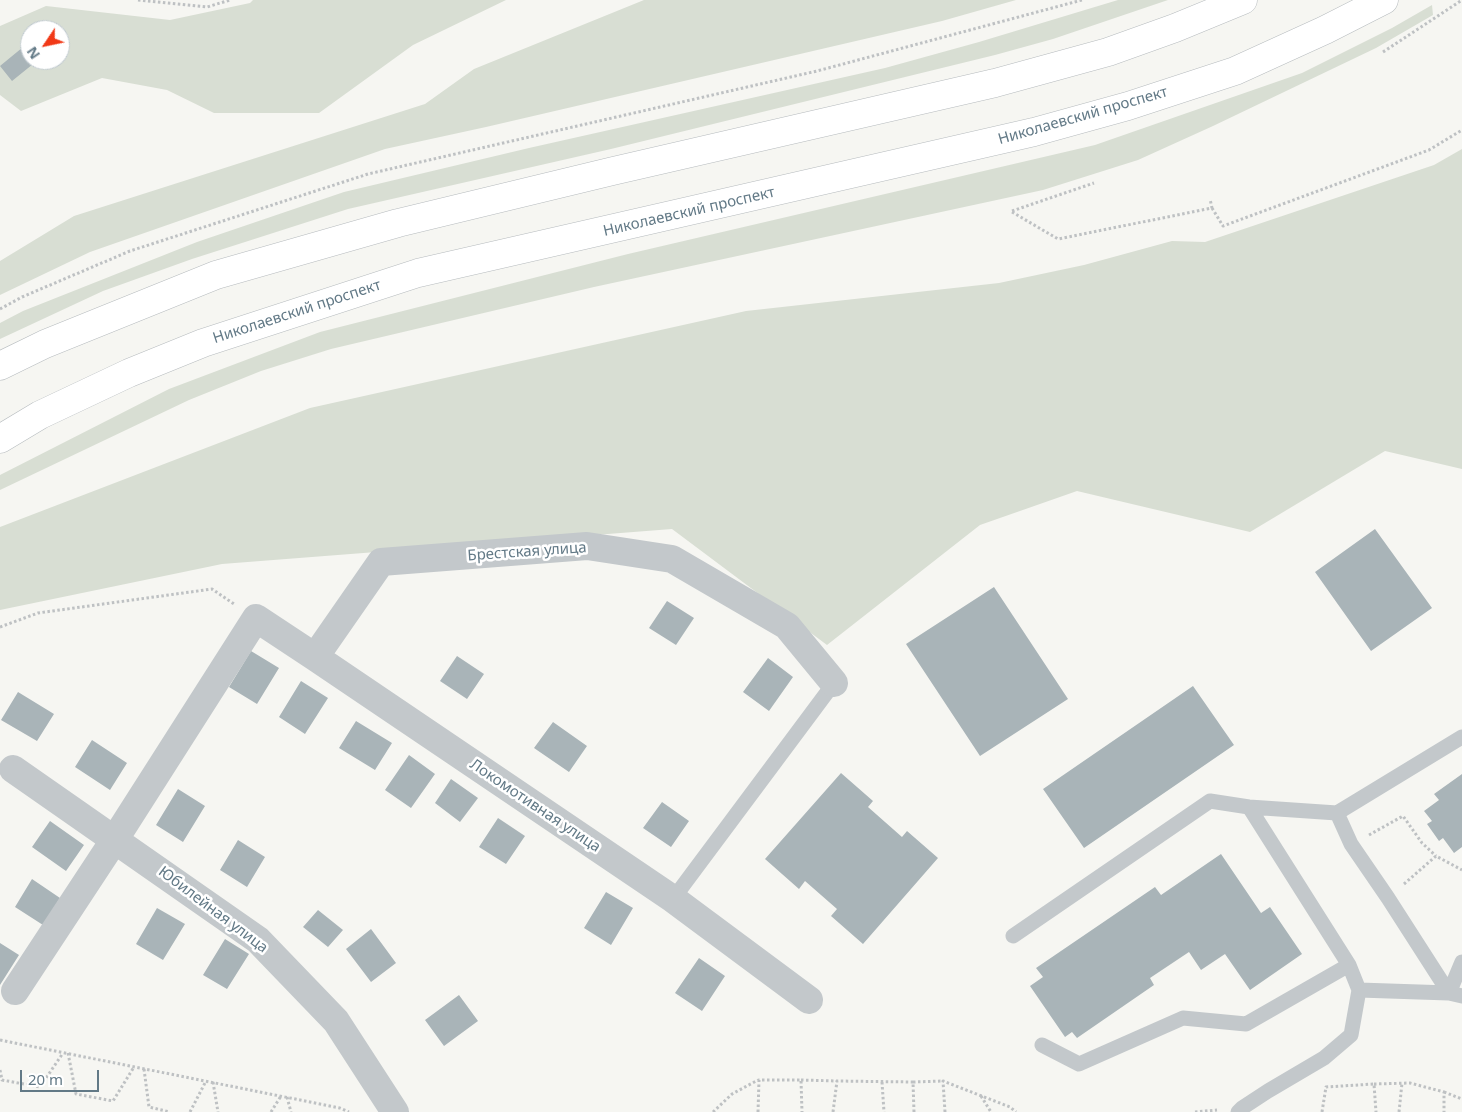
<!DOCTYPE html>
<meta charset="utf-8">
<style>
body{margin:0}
#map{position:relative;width:1462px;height:1112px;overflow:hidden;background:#f6f6f2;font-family:"Noto Sans",sans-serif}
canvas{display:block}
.north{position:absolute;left:20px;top:20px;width:50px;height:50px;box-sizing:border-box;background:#fff;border:1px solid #c0c9cf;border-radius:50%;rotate:236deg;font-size:14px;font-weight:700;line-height:20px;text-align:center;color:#627986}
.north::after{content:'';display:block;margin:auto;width:18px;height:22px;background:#f13917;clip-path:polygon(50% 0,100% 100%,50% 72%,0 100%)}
.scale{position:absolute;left:20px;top:1070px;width:79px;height:22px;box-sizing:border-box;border:2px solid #627986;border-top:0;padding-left:6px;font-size:15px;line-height:18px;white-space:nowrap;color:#627986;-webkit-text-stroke:4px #fff;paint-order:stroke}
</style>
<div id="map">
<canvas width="1462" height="1112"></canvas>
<div class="north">N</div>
<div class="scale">20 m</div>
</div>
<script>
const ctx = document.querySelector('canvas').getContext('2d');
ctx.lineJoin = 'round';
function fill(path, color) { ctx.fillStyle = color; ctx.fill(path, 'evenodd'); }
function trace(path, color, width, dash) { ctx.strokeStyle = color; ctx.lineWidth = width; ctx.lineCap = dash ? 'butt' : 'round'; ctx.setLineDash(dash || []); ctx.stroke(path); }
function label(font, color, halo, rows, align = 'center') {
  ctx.font = font + ' "Noto Sans",sans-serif'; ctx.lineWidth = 5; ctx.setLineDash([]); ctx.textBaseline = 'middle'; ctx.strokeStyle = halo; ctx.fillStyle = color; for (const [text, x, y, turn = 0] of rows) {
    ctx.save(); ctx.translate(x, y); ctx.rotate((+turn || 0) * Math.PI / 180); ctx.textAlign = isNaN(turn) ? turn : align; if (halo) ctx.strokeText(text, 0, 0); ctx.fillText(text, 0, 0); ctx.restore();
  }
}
fill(new Path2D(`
 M253,0H506L413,45L319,113H214L167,90L102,78L21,111L0,95V26L46,6L170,20L250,3ZM30,30H60V60H30Z
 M644,0H1016L942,21L486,127L385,149L90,252L0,295V261L74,216L425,104L474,69Z
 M1118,0H1168L1053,39L995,55L611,149L348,209L192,259L103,291L0,339V323L23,311L197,242L344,192L529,148L885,68L979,42Z
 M1432,5L1433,15L1376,48L1213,126L1138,160L1043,190L594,287L331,349L261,371L189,400L0,490V475L169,389L320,332L628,254L1095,145L1302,73L1392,28Z
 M1462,149V469L1385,451L1250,532L1077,491L980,525L827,645L672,529L222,564L0,610V527L310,408L746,311L999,283L1084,265L1172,241L1205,242L1434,165Z`), '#d8ded3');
fill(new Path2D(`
 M28,43L30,45V60H38L12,81L0,66Z
 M1375,529L1432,608L1371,651L1315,572Z
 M994,587L1068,699L980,756L906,644Z
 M667,601L694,618L676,645L649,628Z
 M251,651L279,668L257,704L229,687Z
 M457,656L484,674L467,699L440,681Z
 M768,658L793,677L769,711L743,692Z
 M301,681L328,698L305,734L279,717Z
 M1193,686L1234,745L1084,848L1043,789Z
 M18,692L54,714L37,741L1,720Z
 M356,721L392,743L375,770L339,748Z
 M553,722L587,746L569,772L534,748Z
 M92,740L127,763L110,790L75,767Z
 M409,755L435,774L411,808L385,790Z
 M841,773L873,801L868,807L902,837L907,831L938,858L863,944L831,916L837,909L805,881L799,889L765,859Z
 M1462,774V847L1454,853L1443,838L1439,841L1427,824L1432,821L1424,811L1439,800L1434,794Z
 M451,779L478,798L460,822L435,803Z
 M178,789L205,806L183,842L156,825Z
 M662,802L689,821L671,847L643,828Z
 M498,818L525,836L506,864L479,847Z
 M50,821L84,845L66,871L32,847Z
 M238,840L265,857L247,887L220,870Z
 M1221,854L1261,913L1270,907L1302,954L1250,990L1225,954L1201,970L1189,952L1150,978L1154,985L1077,1038L1072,1032L1065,1037L1030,986L1043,977L1036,968L1155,887L1161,895Z
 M32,879L60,898L43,925L15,907Z
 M606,892L633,908L611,945L584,928Z
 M157,908L185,924L163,960L136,944Z
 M318,910L343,930L328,947L303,927Z
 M371,929L396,963L371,982L346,949Z
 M225,939L249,954L227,989L203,975Z
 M0,943L19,955L0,985Z
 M699,958L725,976L702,1011L675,993Z
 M459,995L478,1021L444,1046L425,1020Z`), '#a9b4b8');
const primary = new Path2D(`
 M0,366L45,344L216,275L398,223L613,171L995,83L1108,52L1175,28L1243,0
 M0,439L40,415L129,373L203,343L418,273L1034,132L1128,106L1235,71L1325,30L1384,0`);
trace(primary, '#b6bbbe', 29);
trace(new Path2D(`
 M138,0L207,7L230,0
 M1383,52L1462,0
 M1212,208L1223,226L1429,150L1462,130
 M1012,211L1094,183
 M1012,212L1058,239L1212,208L1210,199
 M0,309L22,297L130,251L368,174L817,71L1082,0
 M0,627L38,613L212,589L234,604
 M1369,835L1403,816L1422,843L1436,856
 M1404,884L1436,856L1462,870
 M0,1040L340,1108L349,1112
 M68,1053L76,1094L113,1101L134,1067
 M144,1069L149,1107L170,1112
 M0,1070L2,1080L40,1087L63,1053
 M801,1080L837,1081
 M213,1082L218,1112
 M882,1082L884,1112
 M1374,1084L1410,1083L1444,1092V1112
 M1444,1092L1462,1099
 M981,1096L991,1112
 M287,1097L291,1112
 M190,1112L206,1081
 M271,1112L281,1096
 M713,1112L732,1094L758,1080
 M758,1112L759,1080H801L802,1112
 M833,1112L837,1081L913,1082
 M914,1112L913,1082L943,1081
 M945,1112L943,1081L1010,1107L1016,1112
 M1195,1112L1217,1110
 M1322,1112L1326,1087L1374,1084L1376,1112
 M1399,1112L1402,1083`), '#bec1c3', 3, [2.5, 2.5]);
trace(new Path2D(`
 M1249,807L1349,965L1359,990
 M1337,813L1351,844L1388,898L1449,993
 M673,899L834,683
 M1013,936L1210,801L1249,807L1337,813L1462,737
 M1359,990L1449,993L1462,996
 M1449,993L1462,962
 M1042,1045L1079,1064L1183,1018L1246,1024L1349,965
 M1238,1112L1242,1108L1268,1091L1324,1058L1351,1035L1359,990`), '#c3c8cb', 15);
trace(new Path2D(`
 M315,657L381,562L587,546L672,559L787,626L834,683
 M13,769L258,940L336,1021L395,1112
 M15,991L115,839L256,618L315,657L673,899L809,1000`), '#c3c8cb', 28);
trace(primary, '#fff', 28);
label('15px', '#627986', '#fff', [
 ["Николаевский проспект",1083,116,-16],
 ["Николаевский проспект",689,212,-13],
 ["Николаевский проспект",297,312,-18],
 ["Брестская улица",527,552,-4],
 ["Локомотивная улица",535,806,34],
 ["Юбилейная улица",213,910,37]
]);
</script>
